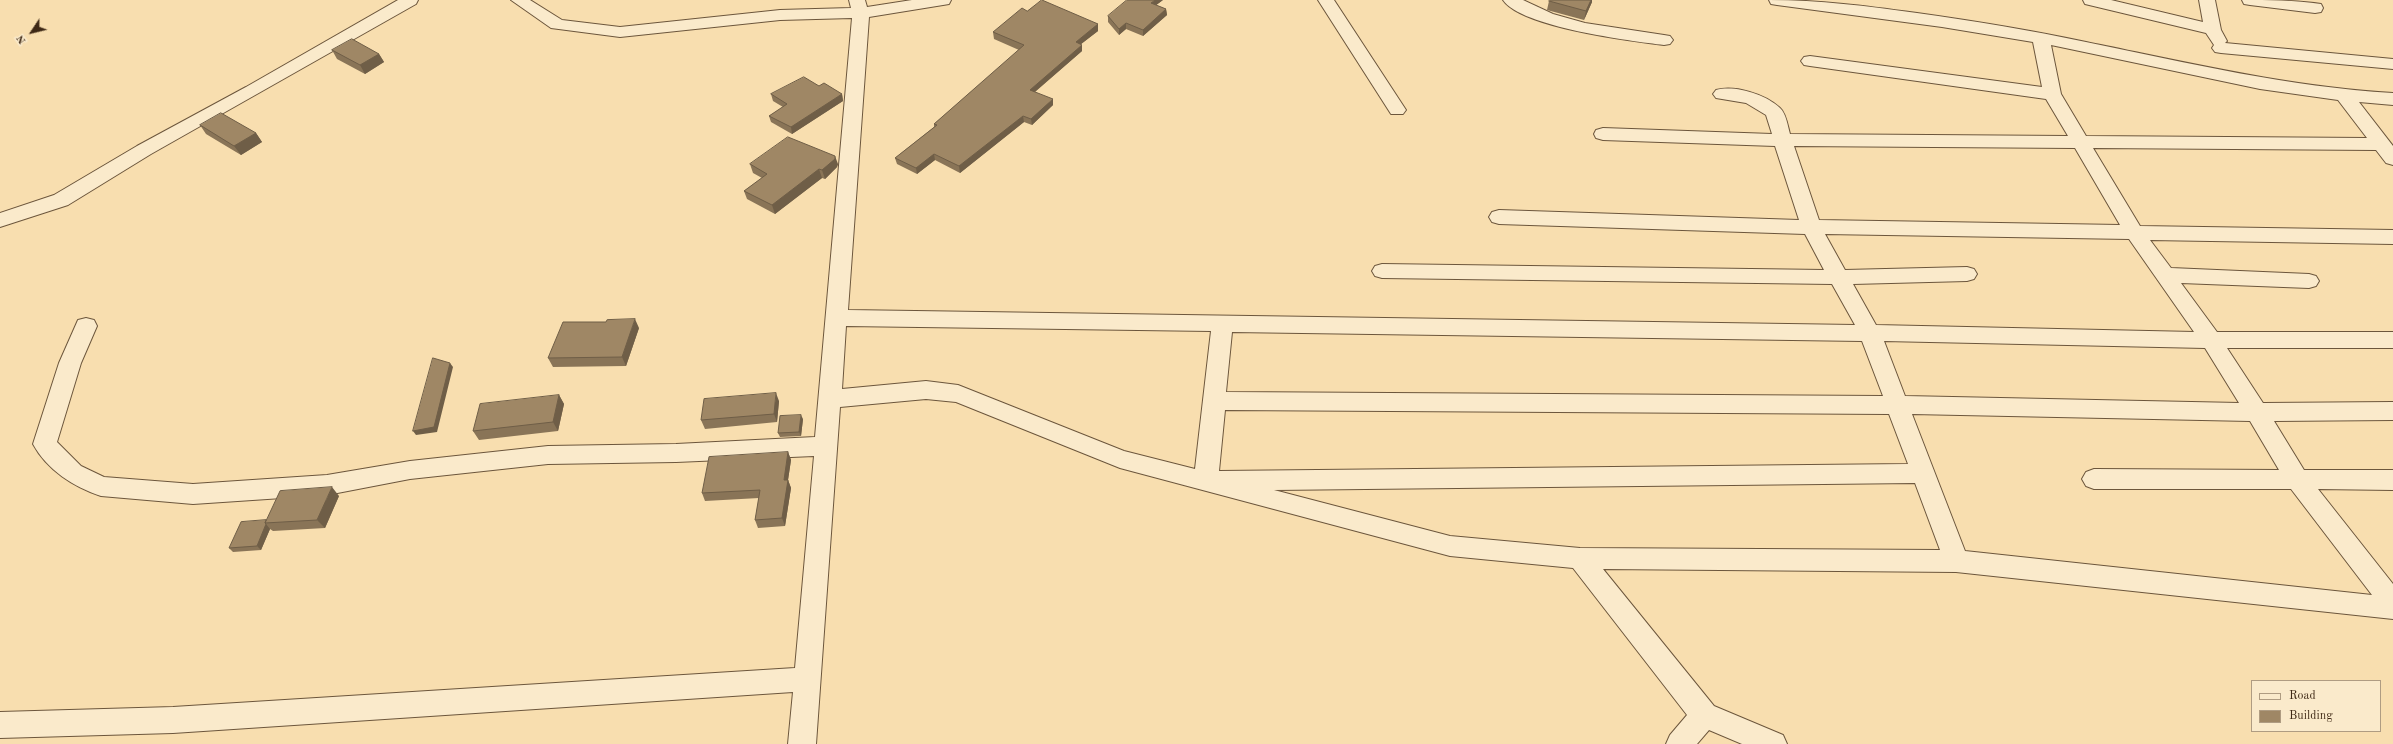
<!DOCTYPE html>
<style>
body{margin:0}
#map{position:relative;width:2393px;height:744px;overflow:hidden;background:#f8deaf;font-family:"Old Standard TT",serif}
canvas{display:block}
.legend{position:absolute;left:2251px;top:680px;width:130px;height:52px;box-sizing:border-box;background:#faeacb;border:1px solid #af9c82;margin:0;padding:5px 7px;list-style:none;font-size:12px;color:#3e2815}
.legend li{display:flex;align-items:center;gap:8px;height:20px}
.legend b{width:20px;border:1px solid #af9c82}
.north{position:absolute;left:12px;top:12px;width:40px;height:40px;-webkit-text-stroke:3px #faeacb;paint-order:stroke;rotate:235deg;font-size:11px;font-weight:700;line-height:16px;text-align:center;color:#3e2815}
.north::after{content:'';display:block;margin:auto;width:14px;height:18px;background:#3e2815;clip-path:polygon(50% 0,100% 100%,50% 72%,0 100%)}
</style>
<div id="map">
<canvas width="2393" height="744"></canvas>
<ul class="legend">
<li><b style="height:5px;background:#faeacb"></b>Road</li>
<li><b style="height:11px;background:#9f8765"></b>Building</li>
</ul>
<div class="north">N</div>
</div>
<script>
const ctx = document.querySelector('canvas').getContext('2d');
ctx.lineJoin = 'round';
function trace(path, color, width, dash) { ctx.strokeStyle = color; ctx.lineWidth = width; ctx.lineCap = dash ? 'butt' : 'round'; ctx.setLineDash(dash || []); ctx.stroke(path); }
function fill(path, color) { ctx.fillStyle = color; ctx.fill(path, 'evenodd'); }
const minor = new Path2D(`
 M398,0H418L416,4L151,154L68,205L0,227V213L54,195L137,146L246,87Z
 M511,0H530L562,20L620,27L780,10L851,8L849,0H865L867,7L912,0H951L949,4L943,5L869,17L848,310L1855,325L1832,284L1382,278L1375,276L1372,271L1375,266L1382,264L1824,270L1805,234L1499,224L1492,222L1489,217L1492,212L1499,210L1799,220L1775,146L1603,140L1596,138L1594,134L1596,130L1603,128L1772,134L1766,115L1746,103L1716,98L1713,94L1716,90C1735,85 1765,94 1780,108C1786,113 1788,127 1790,134L2068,136L2046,99L1810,66L1804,65L1801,61L1804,57L1810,56L2042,87L2033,42L1942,27L1777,5L1771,4L1769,0C1820,0 1867,6 1917,13C1974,21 2030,30 2086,42C2189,63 2289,87 2393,93V105L2359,102L2393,146V165L2386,163L2376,150L2093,148L2140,226L2393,230V244L2150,240L2171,268L2309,274L2316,276L2319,281L2316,286L2309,288L2181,283L2217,332H2393V348H2227L2263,403L2393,402V420L2274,421L2304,470H2393V490L2318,489L2393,584V619L1956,572L1603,569L1714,706L1783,735L1787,744H1742L1709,730L1697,744H1666L1670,735L1687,715L1573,568L1450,556L1120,468L956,402L926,399L840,407L816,744H788L793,692L173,733L0,738V712L173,707L795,668L814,456L676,462L548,464L410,479L327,495L193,504L101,496C74,487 47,470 33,444L59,363L78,320L86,318L94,320L97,326L81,363L57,442L81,466L104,477L193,484L327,475L410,461L548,446L676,444L815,437L852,18L780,20L620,37L551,28ZM2051,45L2260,89L2338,100L2367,138L2086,136L2061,94ZM1794,146L2075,148L2120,225L1819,220ZM1825,234L2129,239L2194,332L1876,325L1853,284L1967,281L1974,279L1977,274L1974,269L1967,267L1845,270ZM846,326L1211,331L1195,469L1124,451L958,385L926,381L842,389ZM1232,332L1862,341L1883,396L1226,392ZM1884,341L2205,348L2239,403L1905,396ZM1225,410L1889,414L1908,464L1219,471ZM1912,414L2250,421L2279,470L2094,469L2086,472L2082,479L2086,486L2094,489H2291L2372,595L1965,551ZM1915,483L1940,550L1580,548L1450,536L1274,490Z
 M1318,0H1334L1406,110L1403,114H1391Z
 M1503,0H1523L1553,14L1585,23L1664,35L1670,36L1673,40L1670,44L1664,45C1631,41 1521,27 1503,0Z
 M2083,0H2111L2203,22L2199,0H2215L2221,30L2227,41L2225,43L2393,59V69L2221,53L2215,52L2212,48L2214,45L2206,33L2085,4Z
 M2242,0C2268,0 2295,0 2321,4L2323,8L2321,12L2315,13L2250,5L2244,4Z`);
trace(minor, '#6c563c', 2);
fill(minor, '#faeacb');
fill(new Path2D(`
 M1163,0L1156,5L1166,9L1167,15L1143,36L1126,29L1119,35L1108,22V16Z
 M1549,1L1592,2L1584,20L1547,10Z
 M1027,11L1098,24V31L1081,44L1082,51L1035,92L1053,105L1032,125L1024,122L960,173L935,160L917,174L897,164L895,158L934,127V124L1019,50L994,39L993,32Z
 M332,50L379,54L384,62L365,74L337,59Z
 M819,86L842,94L843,101L792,134L771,122L769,116L783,107L773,101L771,94Z
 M200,125L256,133L262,142L241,155L206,134Z
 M750,164H838L837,167L825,179L822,178L775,214L747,199L744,191L762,178L753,173Z
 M639,328L626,366L553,367L548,358Z
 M559,395L564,404L558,431L479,440L473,431Z
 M779,401L777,422L705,429L701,420Z
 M803,419L801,436L780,437L778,433Z
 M788,452L791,460L788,480L791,488L785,526L758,528L755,520L759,498L705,501L702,493Z
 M339,496L325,528L273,531L270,529L261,550L233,552L229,548L266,520Z`), '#897457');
fill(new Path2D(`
 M1155,0H1163L1151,9V3Z
 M1591,0H1592V2L1584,20L1586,11Z
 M1166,9L1167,15L1143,36V30Z
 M1126,23V29L1119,35V29Z
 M1098,24V31L1076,48V42Z
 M1082,45V51L1030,96V90Z
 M379,54L384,62L365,74L360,65Z
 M842,94L843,101L792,134L791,127Z
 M1053,99V105L1032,125L1031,119Z
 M1023,116L1024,122L960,173L959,166Z
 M256,133L262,142L241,155L234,146Z
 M934,154L935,160L917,174L916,168Z
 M835,156L838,164L837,167L825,179L822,170Z
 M819,169L822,178L775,214L772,205Z
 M635,319L639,328L626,366L622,357Z
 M450,363L453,367L437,432L416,435L413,431Z
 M776,393L779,401L777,422L774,414Z
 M559,395L564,404L558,431L553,422Z
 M801,415L803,419L801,436L799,432Z
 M788,452L791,460L788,480L791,488L785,526L782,518L784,480Z
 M332,487L339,496L325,528L317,520Z
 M266,524L270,529L261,550L257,546Z`), '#6f5e47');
const building = new Path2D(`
 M1042,0L1098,24L1076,42L1082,45L1030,90L1053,99L1031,119L1023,116L959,166L934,154L916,168L895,158L937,125L934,124L1024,45L993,32L1022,8L1027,11Z
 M1127,0H1155L1151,3L1166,9L1143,30L1126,23L1119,29L1108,16Z
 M1550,0H1591L1586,11L1549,1Z
 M352,39L379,54L360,65L332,50Z
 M804,77L819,86L824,83L842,94L791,127L769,116L787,104L771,94Z
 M221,113L256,133L234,146L200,125Z
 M788,137L835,156V159L822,170L819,169L772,205L744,191L767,174L750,164Z
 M635,319L622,357L548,358L563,322H606L607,320Z
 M433,358L450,363L434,427L413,431Z
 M776,393L774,414L701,420L704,399Z
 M559,395L553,422L473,431L480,404Z
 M801,415L799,432L778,433L780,416Z
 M788,452L784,480H788L782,518L755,520L760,490L702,493L709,457Z
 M332,487L317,520L265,523L280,491Z
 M266,520L265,523L266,524L257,546L229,548L241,522Z`);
fill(building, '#9f8765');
trace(building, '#6f5e47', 1);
</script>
